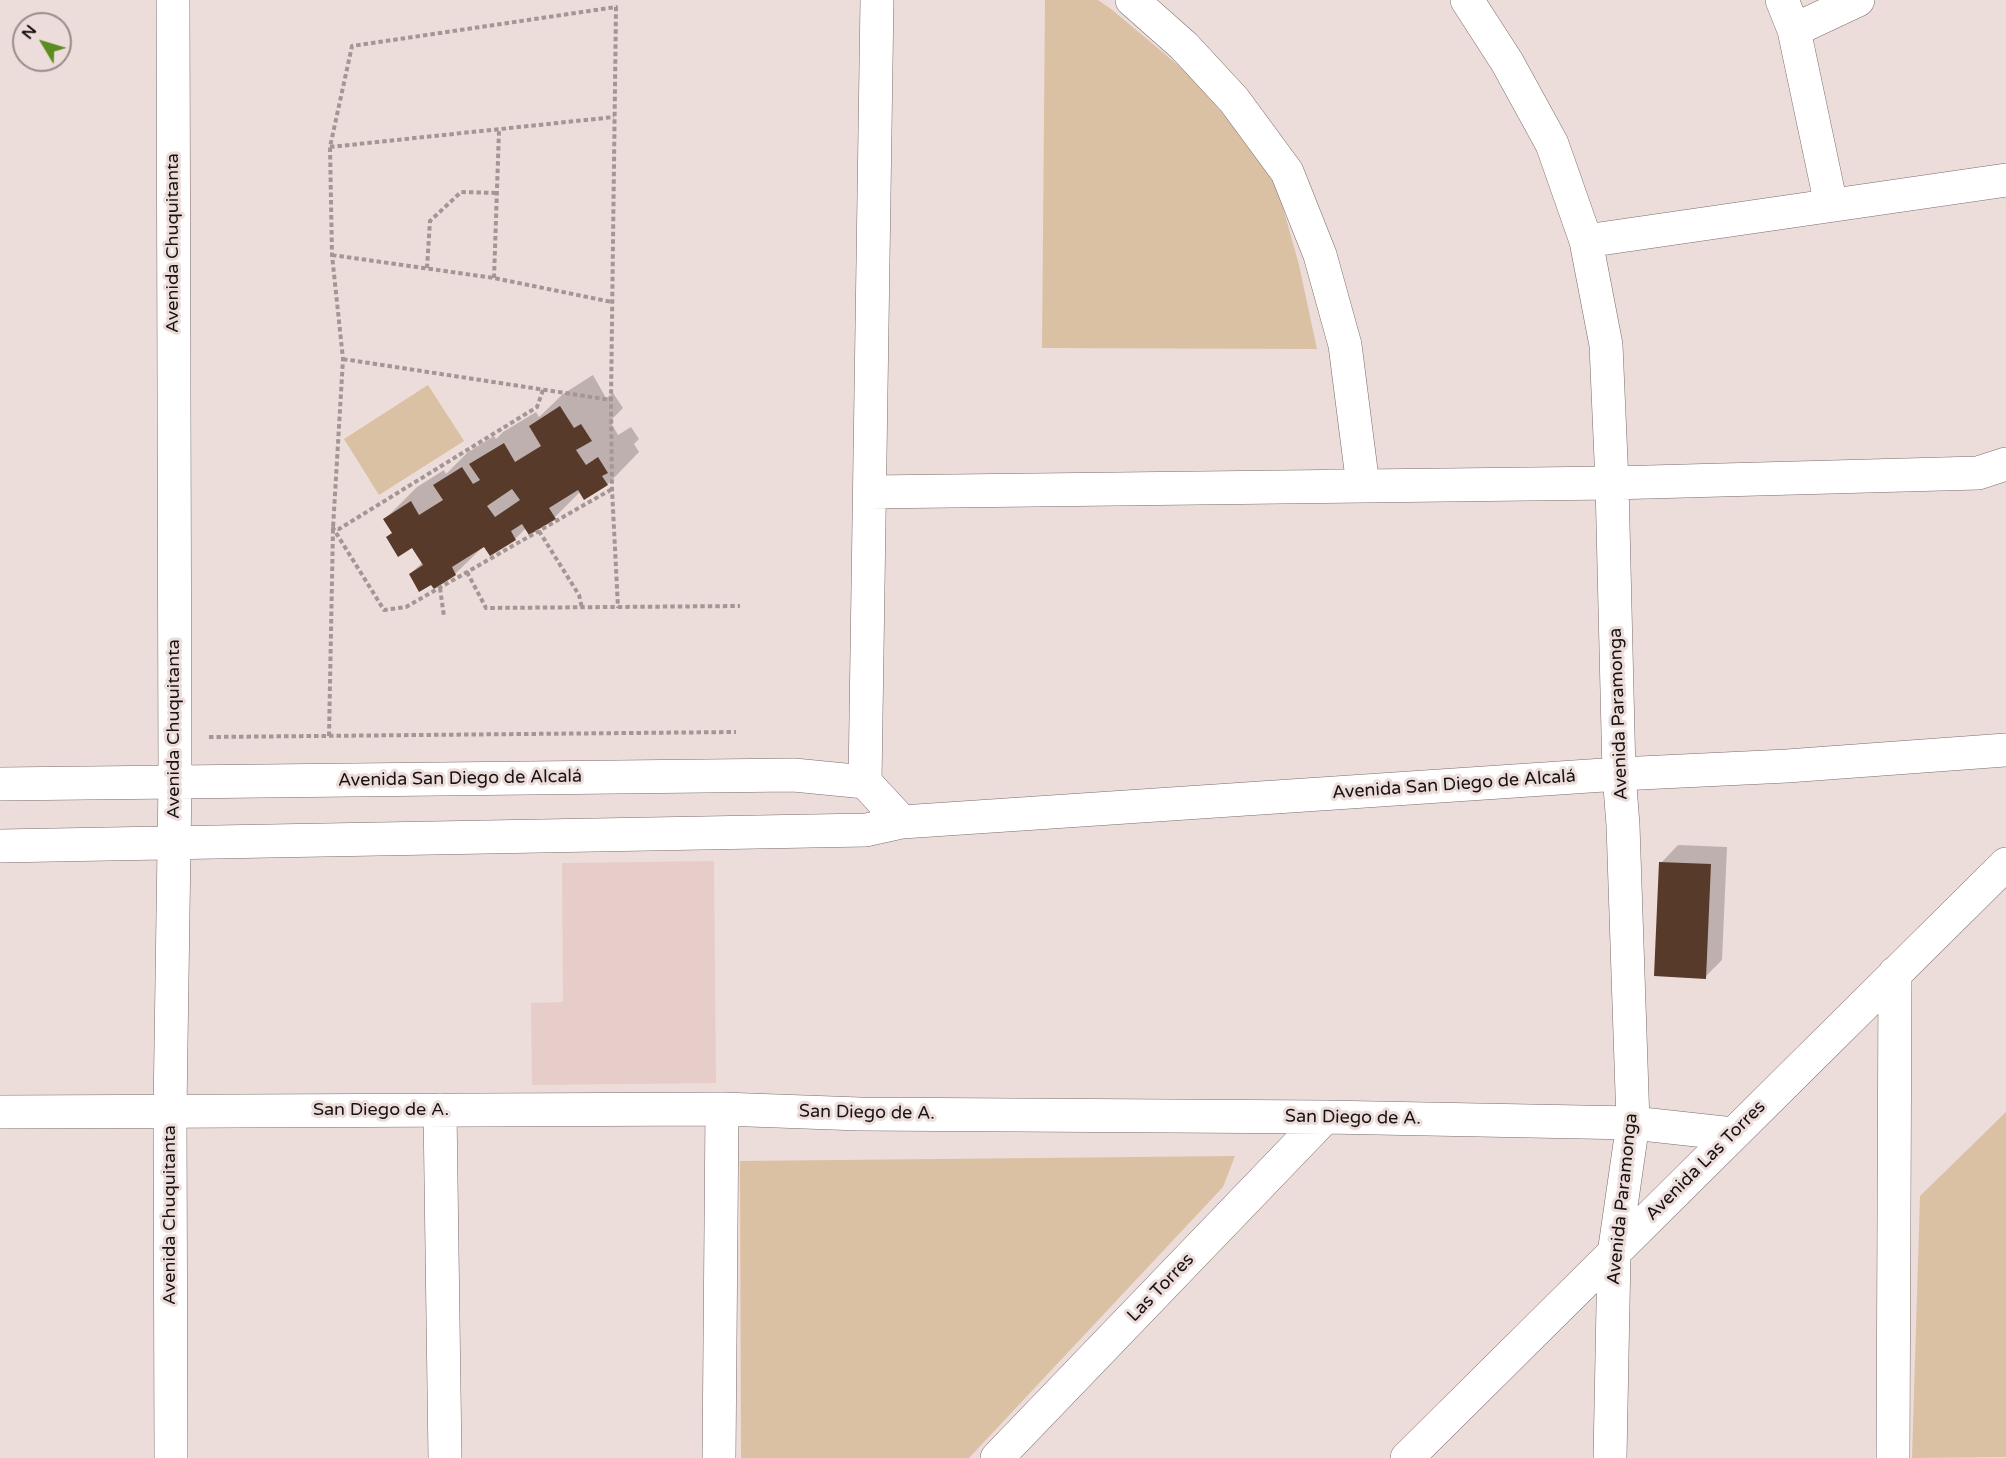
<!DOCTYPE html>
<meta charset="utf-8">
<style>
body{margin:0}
#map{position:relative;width:2006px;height:1458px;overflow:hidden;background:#edddda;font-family:"Varela Round",sans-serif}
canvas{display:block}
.north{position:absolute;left:12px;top:12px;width:60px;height:60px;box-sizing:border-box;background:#edddda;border:2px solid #988c8a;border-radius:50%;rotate:308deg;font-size:16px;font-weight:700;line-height:24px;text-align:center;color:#191313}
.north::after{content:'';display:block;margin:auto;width:21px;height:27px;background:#5a8c22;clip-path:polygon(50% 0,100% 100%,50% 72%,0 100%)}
</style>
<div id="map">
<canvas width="2006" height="1458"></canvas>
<div class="north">N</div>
</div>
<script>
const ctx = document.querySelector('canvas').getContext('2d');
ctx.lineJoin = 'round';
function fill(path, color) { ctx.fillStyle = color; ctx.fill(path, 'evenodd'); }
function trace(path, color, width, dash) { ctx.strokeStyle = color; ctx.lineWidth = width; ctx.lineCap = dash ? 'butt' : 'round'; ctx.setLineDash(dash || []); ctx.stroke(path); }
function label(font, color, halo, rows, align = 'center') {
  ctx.font = font + ' "Varela Round",sans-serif'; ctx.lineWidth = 6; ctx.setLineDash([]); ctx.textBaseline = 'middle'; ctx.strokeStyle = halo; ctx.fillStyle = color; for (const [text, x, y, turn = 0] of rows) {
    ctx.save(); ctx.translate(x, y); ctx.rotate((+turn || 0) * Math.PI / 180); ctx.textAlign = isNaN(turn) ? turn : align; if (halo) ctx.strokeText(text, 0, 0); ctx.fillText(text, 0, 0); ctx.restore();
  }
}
fill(new Path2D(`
 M714,861L716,1083L532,1085L531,1003L563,1002L562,863Z`), '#e6cdc9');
fill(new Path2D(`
 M1045,0H1098L1111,9L1184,70L1226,117L1275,179L1299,265L1317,349L1042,348Z
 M428,385L464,441L379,495L344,439Z
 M2006,1112V1457L1912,1458L1920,1196Z
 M1235,1156L1223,1187L969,1458H741L740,1161Z`), '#dac1a4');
fill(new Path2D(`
 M593,375L606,398L613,393L623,408L610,421L618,435L631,427L639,439L634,444L639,452L608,484L584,498L580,492L555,517L526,528L515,539L485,545L455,574L431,582L410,574L423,562L413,546L385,519L417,487L444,470L446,474L467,453L494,436L496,439L503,432L536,412L539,417L563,394Z
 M1678,845L1727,847L1722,960L1705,977L1661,863Z`), '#0003');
fill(new Path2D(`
 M560,406L574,428L581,424L592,441L576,450L586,465L598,457L608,473L602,476L608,485L584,500L578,490L549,508L556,519L529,535L522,524L511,531L516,540L490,556L484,547L452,567L456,575L434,589L431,585L419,592L409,574L423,565L412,548L398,557L386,537L392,533L383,519L411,501L419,515L443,500L433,485L462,467L473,484L480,480L469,464L504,443L515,462L541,446L529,426ZM512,489L520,500L495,517L487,506Z
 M1659,862L1711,864L1706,979L1654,976Z`), '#583a2a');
const minor = new Path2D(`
 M1132,0L1184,46L1234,100L1287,172L1320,255L1345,345L1363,486
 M1467,0L1507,62L1552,144L1586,241L1606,345L1612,483L1619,774L1623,825L1633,1123L1614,1254L1610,1458
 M1782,0L1794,30L1831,205
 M1794,30L1858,0
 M1586,241L2006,180
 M870,492L1612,483L1978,473L2006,464
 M865,782L877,0
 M0,784L794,775L865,782L902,822L1619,774L1787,766L2006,750
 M0,846L866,830L902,822
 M440,1110L445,1458
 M0,1112L722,1109L860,1114L1325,1117L1633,1123L1733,1134
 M171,1458L170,1111L175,782L173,0
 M719,1458L722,1109
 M997,1458L1325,1117
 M1407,1458L2006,864
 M1893,1458L1895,973`);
trace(minor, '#7a6c6a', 34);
trace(new Path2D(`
 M330,147L614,117
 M332,255L494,278L612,302
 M427,268L430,221L461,192L496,193
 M494,278L499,130
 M343,359L611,400
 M543,390L537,407L339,529L333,528L384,610L406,607L612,489
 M539,531L579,595L582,608
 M467,572L486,608L740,606
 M440,588L444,617
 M329,736L333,528L343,359L332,255L330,147L352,46L616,7L611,400L612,489L618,608
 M209,737L736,732`), '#a39694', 4, [4.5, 3]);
trace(minor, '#fff', 33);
label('18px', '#191313', '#edddda', [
 ["Avenida Chuquitanta",173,243,-90],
 ["Avenida Paramonga",1619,714,-92],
 ["Avenida Chuquitanta",174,729,-90],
 ["Avenida San Diego de Alcalá",460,779,-1],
 ["Avenida San Diego de Alcalá",1454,785,-4],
 ["San Diego de A.",381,1110],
 ["San Diego de A.",867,1113,1],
 ["San Diego de A.",1353,1118,1],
 ["Avenida Las Torres",1706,1161,-45],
 ["Avenida Paramonga",1623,1199,-84],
 ["Avenida Chuquitanta",170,1215,-90],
 ["Las Torres",1161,1288,-46]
]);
</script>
